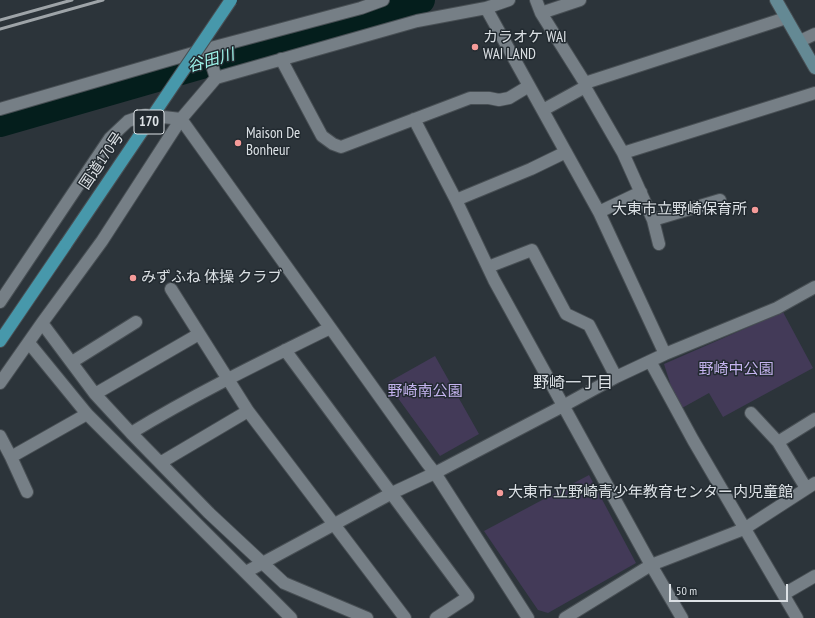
<!DOCTYPE html>
<meta charset="utf-8">
<style>
body{margin:0}
#map{position:relative;width:815px;height:618px;overflow:hidden;background:#2c343a;font-family:"PT Sans Narrow",sans-serif}
canvas{display:block}
.scale{position:absolute;left:669px;top:584px;width:119px;height:18px;box-sizing:border-box;border:2px solid #dce1e5;border-top:0;padding-left:5px;font-size:12px;line-height:14px;white-space:nowrap;color:#dce1e5;-webkit-text-stroke:3px #222a30;paint-order:stroke}
</style>
<div id="map">
<canvas width="815" height="618"></canvas>
<div class="scale">50 m</div>
</div>
<script>
const ctx = document.querySelector('canvas').getContext('2d');
ctx.lineJoin = 'round';
function fill(path, color) { ctx.fillStyle = color; ctx.fill(path, 'evenodd'); }
function trace(path, color, width, dash) { ctx.strokeStyle = color; ctx.lineWidth = width; ctx.lineCap = dash ? 'butt' : 'round'; ctx.setLineDash(dash || []); ctx.stroke(path); }
function label(font, color, halo, rows, align = 'center') {
  ctx.font = font + ' "PT Sans Narrow","Noto Sans JP",sans-serif'; ctx.lineWidth = 3; ctx.setLineDash([]); ctx.textBaseline = 'middle'; ctx.strokeStyle = halo; ctx.fillStyle = color; for (const [text, x, y, turn = 0] of rows) {
    ctx.save(); ctx.translate(x, y); ctx.rotate((+turn || 0) * Math.PI / 180); ctx.textAlign = isNaN(turn) ? turn : align; if (halo) ctx.strokeText(text, 0, 0); ctx.fillText(text, 0, 0); ctx.restore();
  }
}
fill(new Path2D(`
 M783,312L813,368L723,417L709,393L682,408L671,386L664,364Z
 M435,356L479,434L440,456L387,383Z
 M589,475L636,563L548,613L538,610L484,531Z`), '#433a58');
trace(new Path2D(`
 M0,123L299,37L421,0`), '#041e1c', 28);
const minor = new Path2D(`
 M536,0L541,13L585,83V87L623,153L653,220L659,244
 M486,8L599,212L665,354
 M541,13L580,0
 M800,41L815,34
 M281,59L322,136L333,144L341,147L470,98H489L499,100L509,98L529,86
 M216,78L207,49L361,8L383,0
 M585,83L786,18
 M543,110L585,87
 M414,119L456,200L494,280L651,565L682,618
 M623,153L815,93
 M456,200L531,169L566,152
 M599,212L641,192
 M653,220L720,200
 M488,267L532,250L566,314L589,325L616,377
 M171,289L248,411L405,618
 M0,302L110,138L128,121L145,115L181,119L427,463L435,473L528,618
 M42,323L95,394L131,433L209,513L284,583L367,618
 M29,343L87,414L291,618
 M285,350L468,597L436,618
 M650,361L693,440L797,618
 M72,362L136,322
 M0,383L42,323L102,241L181,119L216,78L417,21L486,8L509,0
 M95,394L199,334
 M751,413L778,442L806,488
 M131,433C195,394 263,361 330,328
 M0,436L11,457L87,414
 M778,442L815,419
 M11,457L27,492
 M160,463L248,411
 M246,572L392,493L435,473L563,406L616,377L665,354L777,308L815,287
 M784,594L815,576
 M565,618L651,565L744,529L815,483`);
const tertiary = new Path2D(`
 M0,109L207,49`);
const secondary = new Path2D(`
 M776,0L815,68`);
const trunk = new Path2D(`
 M0,341L66,244`);
trace(minor, '#484f54', 14);
trace(tertiary, '#484f54', 14);
trace(secondary, '#484f54', 14);
trace(trunk, '#484f54', 14);
trace(minor, '#767f86', 12);
trace(tertiary, '#767f86', 12);
trace(secondary, '#648994', 12);
trace(trunk, '#4798ab', 12);
trace(new Path2D(`
 M0,20L72,0
 M0,29L103,0`), '#9ea4a8', 3);
const trunkBridge = new Path2D(`
 M66,244L231,0`);
trace(trunkBridge, '#484f54', 14, []);
trace(trunkBridge, '#4798ab', 12);
for (const [x, y, r, color] of [
 [475,47,4,"#f59b99"],
 [238,143,4,"#f59b99"],
 [755,210,4,"#f59b99"],
 [133,278,4,"#f59b99"],
 [500,493,4,"#f59b99"]
]) { const dot = new Path2D(); dot.arc(x, y, r, 0, 2 * Math.PI); ctx.fillStyle = color; ctx.fill(dot); trace(dot, '#222a30', 1.5); }
for (const [x, y, w] of [
 [149,122,30]
]) { const box = new Path2D(); box.roundRect(x - w / 2, y - 12, w, 24, 3); ctx.fillStyle = '#222a30'; ctx.fill(box); trace(box, '#dce1e5', 1); }
label('bold 14px', '#dce1e5', null, [
 ["170",149,122]
]);
label('15px', '#dce1e5', '#222a30', [
 ["カラオケ WAI",483,38],
 ["WAI LAND",483,55],
 ["Maison De",246,134],
 ["Bonheur",246,151],
 ["大東市立野崎保育所",747,210,"right"],
 ["みずふね 体操 クラブ",141,278],
 ["大東市立野崎青少年教育センター内児童館",508,493]
], 'left');
label('15px', '#dce1e5', '#222a30', [
 ["国道170号",102,161,-56]
]);
label('15px', '#c4b3ee', '#222a30', [
 ["野崎中公園",736,370],
 ["野崎南公園",425,392]
]);
label('italic 16px', '#9ef3e9', '#222a30', [
 ["谷田川",211,61,-16]
]);
label('16px', '#dce1e5', '#222a30', [
 ["野崎一丁目",573,383]
]);
</script>
